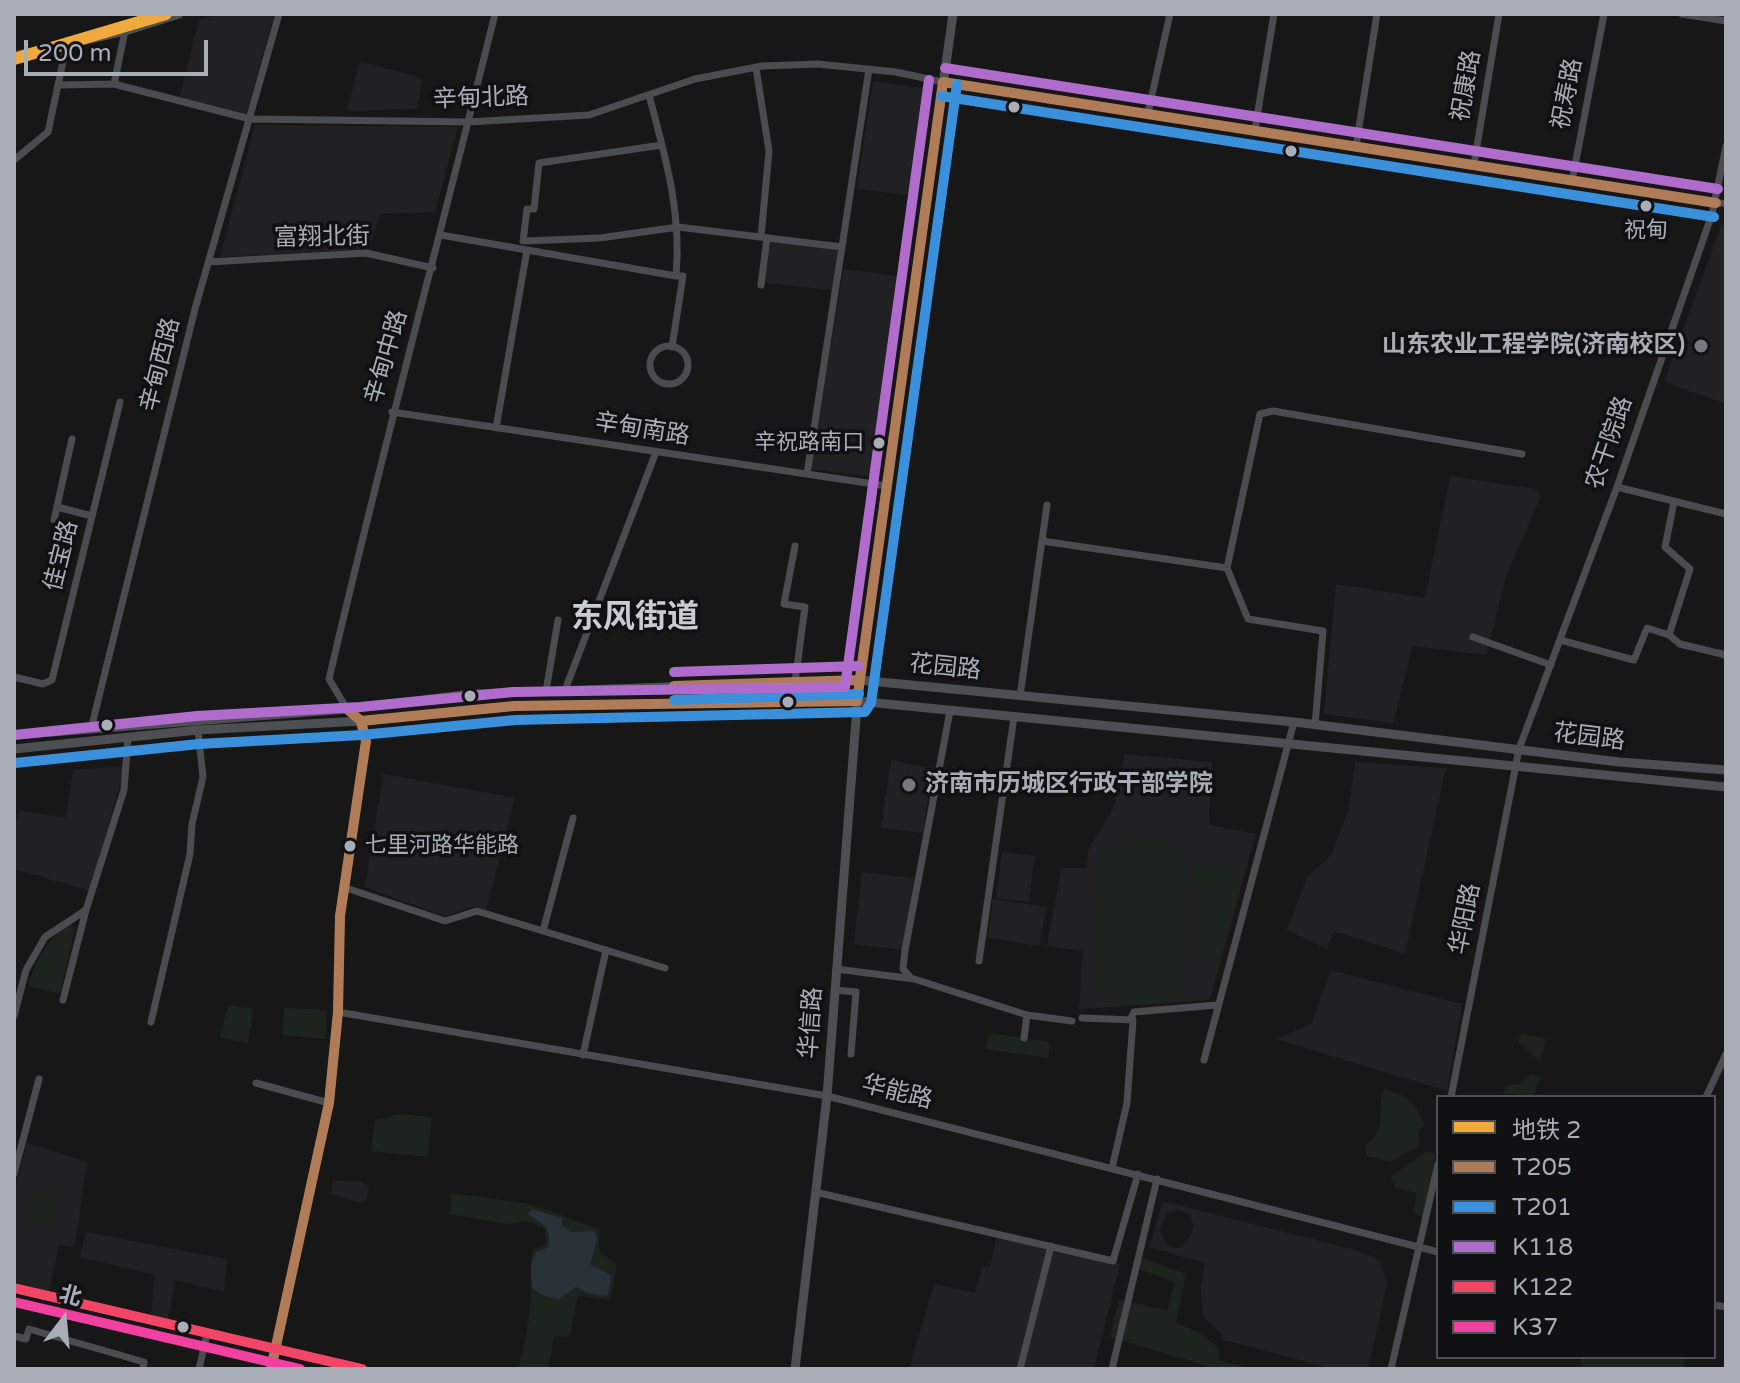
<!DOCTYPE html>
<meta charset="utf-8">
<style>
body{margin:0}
#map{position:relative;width:1740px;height:1383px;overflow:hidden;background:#171717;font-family:"Varela Round","Noto Sans SC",sans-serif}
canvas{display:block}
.frame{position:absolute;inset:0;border:16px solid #a8adb8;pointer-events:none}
.legend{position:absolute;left:1436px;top:1095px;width:280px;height:264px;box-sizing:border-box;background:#111113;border:2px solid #4d4f55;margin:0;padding:10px 14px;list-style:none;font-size:24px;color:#a8adb8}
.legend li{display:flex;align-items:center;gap:16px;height:40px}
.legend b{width:40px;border:2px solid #4d4f55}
.north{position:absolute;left:24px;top:1279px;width:80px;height:80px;-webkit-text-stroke:6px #111113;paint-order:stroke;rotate:16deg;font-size:22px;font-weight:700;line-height:32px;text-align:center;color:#a8adb8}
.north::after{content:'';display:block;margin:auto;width:28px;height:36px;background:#a8adb8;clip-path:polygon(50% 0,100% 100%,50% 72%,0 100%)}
.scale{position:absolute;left:24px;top:40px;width:184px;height:36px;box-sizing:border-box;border:4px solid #a8adb8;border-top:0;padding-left:10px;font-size:24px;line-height:28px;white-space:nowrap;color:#a8adb8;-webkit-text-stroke:6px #111113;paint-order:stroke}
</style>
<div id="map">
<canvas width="1740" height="1383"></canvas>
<div class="frame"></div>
<ul class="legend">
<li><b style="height:10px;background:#efa93d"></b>地铁 2</li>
<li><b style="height:10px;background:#b07c57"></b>T205</li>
<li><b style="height:10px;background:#3a90db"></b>T201</li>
<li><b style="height:10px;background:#b06ccc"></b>K118</li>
<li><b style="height:10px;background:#f34667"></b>K122</li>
<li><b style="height:10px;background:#f240a1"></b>K37</li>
</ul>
<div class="north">北</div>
<div class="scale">200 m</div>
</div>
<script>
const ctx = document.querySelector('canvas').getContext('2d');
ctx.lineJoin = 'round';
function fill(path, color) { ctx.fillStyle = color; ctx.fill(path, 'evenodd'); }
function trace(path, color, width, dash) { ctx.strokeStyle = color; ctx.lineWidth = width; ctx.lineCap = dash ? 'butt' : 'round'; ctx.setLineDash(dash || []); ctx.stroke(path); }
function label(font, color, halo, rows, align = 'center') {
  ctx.font = font + ' "Varela Round","Noto Sans SC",sans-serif'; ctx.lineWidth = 7; ctx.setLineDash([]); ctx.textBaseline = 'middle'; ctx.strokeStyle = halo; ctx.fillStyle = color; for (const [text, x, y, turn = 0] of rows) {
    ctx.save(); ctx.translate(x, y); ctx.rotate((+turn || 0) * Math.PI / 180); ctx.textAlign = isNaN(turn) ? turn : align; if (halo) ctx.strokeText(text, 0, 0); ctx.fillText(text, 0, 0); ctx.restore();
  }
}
fill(new Path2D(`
 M221,14L274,15L246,115L179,98L199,20Z
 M360,61L422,78L417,109L347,111Z
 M873,81L931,89L916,196L857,189Z
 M255,125L458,127L435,212L380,214L369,249L220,257Z
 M1726,223V404L1664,382L1721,226Z
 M770,241L838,250L832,290L765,283Z
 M844,269L905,277L877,477L810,469Z
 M1450,476L1536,489L1541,496L1507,574L1486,655L1413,646L1393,723L1324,714L1336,584L1425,598Z
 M1124,754L1212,762L1209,825L1256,834L1210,1000L1079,1009L1083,951L1047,946L1061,868H1086L1089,847L1113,810Z
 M891,760L932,768L923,833L881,828Z
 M1355,762L1446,768L1405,954L1334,931L1327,949L1287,930L1307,877L1331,855L1348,811Z
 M125,766L90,891L14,869V830L20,810L66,818L73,770Z
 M383,774L515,798L486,910L475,906L445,916L365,887Z
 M1002,852L1035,856L1029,902L996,898Z
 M862,872L914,878L903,950L854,944Z
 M993,899L1047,907L1039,946L988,938Z
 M1331,970L1462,1004L1447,1091L1276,1039L1311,1024Z
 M27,1143L87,1162L75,1247L59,1245L49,1292L14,1281V1193Z
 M333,1180L362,1182L369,1187L367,1200L361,1203L331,1194Z
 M1163,1201L1359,1251L1380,1260L1387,1284L1368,1369H1332L1221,1339L1223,1335L1203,1317L1201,1286L1205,1263L1149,1247ZM1178,1210L1189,1214L1194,1227L1188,1241L1181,1248H1174L1166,1245L1160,1229L1167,1213Z
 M86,1232L227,1259L224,1292L175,1280L168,1321L151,1317L155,1275L80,1257Z
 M997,1236L1120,1264L1094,1369H909L934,1284L975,1293L982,1267H990Z`), '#212123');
fill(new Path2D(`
 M1145,836L1162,841L1187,865L1182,1001C1166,996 1154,1006 1138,1005C1119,1005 1109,991 1092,987L1101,847L1110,849Z
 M1192,864L1239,869L1218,958L1187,955Z
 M70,923L75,928L60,994L28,986C36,958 48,940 70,923Z
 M228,1005L253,1009L248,1044L220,1037Z
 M284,1008L326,1010V1039L282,1035Z
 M989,1033L1050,1042L1048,1058L986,1049Z
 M1522,1033L1546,1039L1540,1062L1518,1041Z
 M1531,1074L1541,1077L1533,1097L1503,1093L1507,1086L1519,1084Z
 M1384,1089C1408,1096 1415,1102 1424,1125L1419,1131L1418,1146L1390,1162L1366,1155V1145C1388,1130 1376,1110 1384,1089Z
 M401,1114L431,1117L428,1157L371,1151L375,1120Z
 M1425,1152L1436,1153L1423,1217L1413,1214L1417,1193L1395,1188L1391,1177Z
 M36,1189L60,1195L51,1228L27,1222Z
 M451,1193L530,1204L599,1229L600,1252L617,1265L610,1300L578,1296L570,1336L554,1337L548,1369H518C525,1344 530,1319 531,1293C532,1276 528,1265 534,1249L546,1245L545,1229L527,1221L508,1224L450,1214Z
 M1139,1257L1186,1274L1176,1323L1201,1333L1219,1348V1360L1253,1369H1217L1110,1337L1119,1299L1167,1311L1175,1282L1135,1268Z
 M1582,1357H1675L1685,1359L1683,1369H1580Z`), '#1d241e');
fill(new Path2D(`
 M531,1209L562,1218V1225L571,1232L595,1231L597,1240L590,1265L611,1275L608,1296L587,1293L576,1287L559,1299L544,1296L532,1288L531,1265L536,1252L549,1247C551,1227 544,1225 528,1214Z`), '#2a3239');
trace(new Path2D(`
 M1682,14L1726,21
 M67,43L58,85L114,84L250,119L468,122L589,115L695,79L762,66L818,64L896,72L943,82L1726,204
 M756,68L769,151L761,237
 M114,84L125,31
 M649,95C665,156 682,212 676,276H683L672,347
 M1148,113L1170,14
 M1255,129L1274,14
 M662,145L539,163L534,209H527L523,241L600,238L678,227L842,247L807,474
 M1356,146L1377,14
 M14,160L48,132L58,85
 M1474,164L1499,14
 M1572,181L1604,14
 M441,235L676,276
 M842,247L869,69
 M209,262L366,253L433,268
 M761,285L767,238
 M650 365a19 19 0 1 1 38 0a19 19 0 1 1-38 0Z
 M392,412L887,486
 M496,428L527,250
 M1617,487L1726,514
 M57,507L92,516
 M54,520L72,439
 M1042,541L1227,568L1248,619L1323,631L1315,725
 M795,546L784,604L805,607L795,682
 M1227,568L1260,414L1273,411L1522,454
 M1669,635L1680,644L1726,655
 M1473,637L1551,665
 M1560,640L1634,660L1647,628L1669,635L1690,569L1665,547L1674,502
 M14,677L43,684L52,680L120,402
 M565,690L656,452
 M546,691L558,620
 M1020,696L1047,505
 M347,709L329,679C381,456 440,236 495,14
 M91,729L195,309L279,14
 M343,887L445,921L477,911L665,968
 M543,931L573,818
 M979,961L1014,717
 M836,969L914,979L1027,1015L1072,1021
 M911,978L903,969L905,950L950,711
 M835,990L856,992L851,1054
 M63,1000L86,910
 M338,1012L827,1096L1438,1252
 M14,1016L26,970L45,937L86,910L124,790L128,737
 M1082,1018L1133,1020L1127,1103L1112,1168
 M1130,1020L1134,1012L1217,1005
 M151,1022L190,854L192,824L203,777L198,730
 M1024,1038L1027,1015
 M583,1055L606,950
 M1204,1060L1294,722
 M256,1083L329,1103
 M1451,1097L1519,749L1617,487L1712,214L1726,146
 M1706,1097L1726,1054
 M14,1174L39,1079
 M815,1192L1113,1261L1138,1174
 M1714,1305L1726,1307
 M14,1336L26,1339L29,1329L144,1362L143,1369
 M199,1369L207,1334
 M1020,1369L1051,1246
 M1112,1369L1157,1179
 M1391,1369L1438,1164`), '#4b4c50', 7);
trace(new Path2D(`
 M14,56L125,31L179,14
 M14,735L347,709L473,694L859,680L1294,722L1619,762L1726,770
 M14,749L198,730L361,721L514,706L857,701L1726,787
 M14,1288L362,1369
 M271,1369L329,1103L338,1012L340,916L366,741L359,719
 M795,1369L827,1096L859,680L953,14`), '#4d4f52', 9);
trace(new Path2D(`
 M943,82L1716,203
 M674,686L859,680
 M361,721L514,706L857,701L943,82
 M271,1369L329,1103L338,1012L340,916L366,741L361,721L347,709`), '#b07c57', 10);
trace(new Path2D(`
 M941,96L1714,217
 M674,700L859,694
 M15,763L199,744L362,735L515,720L865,712L871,703L957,84`), '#3a90db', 10);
trace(new Path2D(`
 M945,68L1718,189
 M674,672L859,666
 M14,735L197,716L360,707L513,692L845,687L929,80`), '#b06ccc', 10);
trace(new Path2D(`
 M14,1288L362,1369`), '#f34667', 10);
trace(new Path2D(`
 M14,1302L300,1369`), '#f240a1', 10);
trace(new Path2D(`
 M14,59L166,14`), '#efa93d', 12);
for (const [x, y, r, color] of [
 [1014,107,7,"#a8adb8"],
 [1291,151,7,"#a8adb8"],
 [1646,206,7,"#a8adb8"],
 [1701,346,8,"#757880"],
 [879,443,7,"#a8adb8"],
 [470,696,7,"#a8adb8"],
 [788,702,7,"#a8adb8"],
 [107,725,7,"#a8adb8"],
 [909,785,8,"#757880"],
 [350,846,7,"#a8adb8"],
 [183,1327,7,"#a8adb8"]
]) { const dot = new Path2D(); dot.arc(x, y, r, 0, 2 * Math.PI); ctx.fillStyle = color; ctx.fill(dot); trace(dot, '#111113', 3); }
label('22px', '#a8adb8', '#111113', [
 ["祝甸",1646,231],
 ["辛祝路南口",864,443,"right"],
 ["七里河路华能路",365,846,"left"]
]);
label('24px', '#a8adb8', '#111113', [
 ["祝康路",1467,86,-80],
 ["祝寿路",1568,94,-79],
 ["辛甸北路",481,99,-2],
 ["富翔北街",322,238,-1],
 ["辛甸中路",387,357,-74],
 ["辛甸西路",161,365,-76],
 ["辛甸南路",642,430,9],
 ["农干院路",1610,443,-71],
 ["佳宝路",62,556,-76],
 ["花园路",945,668,6],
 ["花园路",1589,738,7],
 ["华阳路",1466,919,-79],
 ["华信路",812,1023,-86],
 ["华能路",897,1093,14]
]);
label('bold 24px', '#a8adb8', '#111113', [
 ["山东农业工程学院(济南校区)",1685,346],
 ["济南市历城区行政干部学院",925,785,"left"]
], 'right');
label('bold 32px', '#c9ccd4', '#111113', [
 ["东风街道",635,619]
]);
</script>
